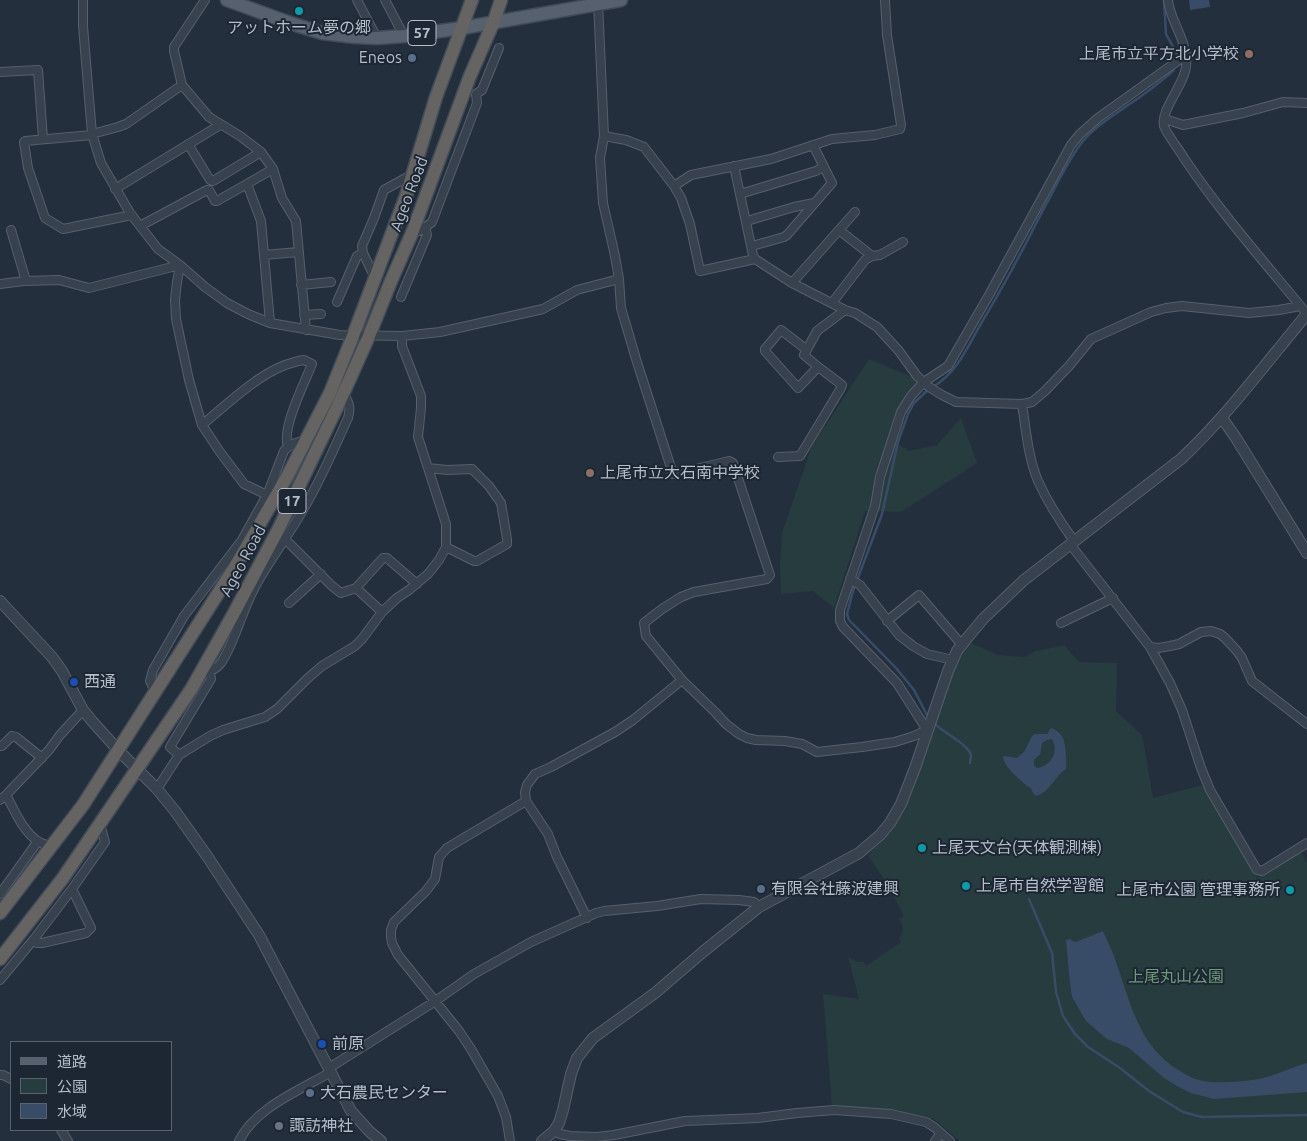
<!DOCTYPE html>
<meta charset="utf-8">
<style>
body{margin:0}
#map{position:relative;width:1307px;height:1141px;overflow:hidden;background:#242f3e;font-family:Ubuntu,"Noto Sans JP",sans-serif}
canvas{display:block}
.legend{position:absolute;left:10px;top:1041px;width:162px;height:90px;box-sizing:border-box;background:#1d2633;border:1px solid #59626f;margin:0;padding:6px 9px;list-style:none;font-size:15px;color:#b4bcc9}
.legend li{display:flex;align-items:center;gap:10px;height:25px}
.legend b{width:25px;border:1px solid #59626f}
</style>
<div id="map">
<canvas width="1307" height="1141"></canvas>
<ul class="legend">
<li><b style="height:6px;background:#56606e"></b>道路</li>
<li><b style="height:14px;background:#263c3f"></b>公園</li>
<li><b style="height:14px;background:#394c67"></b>水域</li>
</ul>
</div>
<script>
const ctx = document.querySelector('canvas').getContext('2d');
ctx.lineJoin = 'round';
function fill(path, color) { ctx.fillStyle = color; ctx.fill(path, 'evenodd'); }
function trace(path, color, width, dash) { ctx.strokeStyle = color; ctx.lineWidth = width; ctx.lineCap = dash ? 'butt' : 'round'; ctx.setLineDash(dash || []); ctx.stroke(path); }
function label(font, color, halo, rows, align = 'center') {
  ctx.font = font + ' Ubuntu,"Noto Sans JP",sans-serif'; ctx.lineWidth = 4; ctx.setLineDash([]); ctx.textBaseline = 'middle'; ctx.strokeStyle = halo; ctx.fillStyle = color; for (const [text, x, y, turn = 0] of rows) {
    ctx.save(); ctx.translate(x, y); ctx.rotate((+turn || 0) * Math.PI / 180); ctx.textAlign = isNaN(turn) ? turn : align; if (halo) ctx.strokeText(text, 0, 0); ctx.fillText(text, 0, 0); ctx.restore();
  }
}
fill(new Path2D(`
 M869,359L919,380L901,405L888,438L909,451L937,445L961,418L977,463L901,512L865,511L834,608L813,591L781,594L780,566L782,533L812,446Z
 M971,643L998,655L1025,657L1034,652L1064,645L1079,662L1117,663L1116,711L1142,735L1153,798L1202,785L1257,878L1301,852L1307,863V1141H960L934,1119L886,1109L832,1106L823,994L859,999L848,956C853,961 857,962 864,962L866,966L901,942L899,937C905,932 903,925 899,919L904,916L888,885L868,856L904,812L929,743L951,678L961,657Z`), '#263c3f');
fill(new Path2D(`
 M1189,0H1209L1210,7L1190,10Z
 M1051,728C1054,729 1059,732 1061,735C1066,740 1067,762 1066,769C1055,776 1049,793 1036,796L1033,793L1031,788L1027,786C1020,779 1003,767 1003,756L1017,758L1024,752L1032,736L1035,734H1047ZM1047,740L1052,739C1059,751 1052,766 1037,768L1034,765V760L1038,756L1040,755L1042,743Z
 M1103,931C1107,941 1112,950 1115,959C1130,1001 1138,1045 1178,1070C1185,1074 1191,1078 1199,1080C1212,1084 1238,1082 1252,1080C1271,1078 1289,1068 1307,1063V1092L1214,1099L1191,1093L1177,1086L1164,1078L1129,1048L1107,1039L1086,1021L1072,997L1070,983L1066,940L1070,939L1072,941L1076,942Z`), '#394c67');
trace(new Path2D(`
 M1164,0L1166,34L1177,54L1176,60
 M933,387C957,372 966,350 979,327C1002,289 1023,250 1043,210C1056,187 1067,161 1083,141C1095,126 1113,116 1128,105C1144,95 1159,83 1173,71L1175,66
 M929,389L914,403L908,414L898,442L882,514L853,591L847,614L849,620L896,668L914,690L927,715L930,719
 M934,723C942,732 968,744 971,755C971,758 970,760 970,763
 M1029,899L1052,953L1056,992L1063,1016L1075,1034L1088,1047L1120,1068L1149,1091L1183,1112L1202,1117L1307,1115`), '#394c67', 2.5);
const minor = new Path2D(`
 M83,0V26L92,134L101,163L130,213L158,249L180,265L205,287L227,303L248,314L270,323L340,335L402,336L440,332L543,309L577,290L619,279
 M205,0L174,47V51L182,85L209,117L240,136L261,152L273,169L282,198L296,221L306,330
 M357,0L377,38
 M385,0L404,36
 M1168,0C1170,22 1189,42 1186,66C1185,84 1160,110 1164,126C1166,133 1180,151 1184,158C1220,212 1266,264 1307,314
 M598,2L604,136L600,158L603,203L615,256L619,279L621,308L636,359L673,474H675L729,461L733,463L770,575L767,579L694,592L681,597L662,609L644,623L646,636L682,680L715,712L726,724L739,734L747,738L756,740L785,741L802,744L817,752L862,747L895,742L914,736L927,730L897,683L843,627L840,621V610L875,506L880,477L901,412L911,396L924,382L948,366L989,295L1071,145L1080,134L1098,118L1186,55
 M0,72L38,70L43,139
 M1165,119L1183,125L1243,113L1283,102L1307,103
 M92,134L118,127L126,124L182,85
 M92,135L25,141L24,142L28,168L45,218L63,229L127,216L131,215
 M604,136L626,140L644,147L674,186L681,198L690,224L700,271L755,259L792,283L845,310L855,313L877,327L899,351L917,376L929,387L942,395L956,402L1022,404L1032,402L1045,391L1069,366L1091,339L1151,312L1166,308L1182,306L1249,313L1279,310L1300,306
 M188,144L210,180L213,181L261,152
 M734,166L753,255L755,259
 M247,184L261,221L270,323
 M674,186L691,175L771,159L832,139L875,135L900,129L901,125L887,35L885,0
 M115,189L220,125
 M740,194L816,171L823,167
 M747,221L794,207L814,203
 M140,226L207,190H209L215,201H217L273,169
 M11,230L26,281
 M839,230L872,256
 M412,233L422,230L432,222L477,103L476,94L482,90L499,48
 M752,246L784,237L787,235L832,183L813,145
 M264,255L298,252
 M375,278L363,253L362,246L374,218L384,190L413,174
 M792,283L855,212
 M0,284L24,281L59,280L89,288L180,265L177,282L175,300L176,319L189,380L202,425L220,452L244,484L267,495
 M301,285L331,282
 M401,297L427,235L425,227
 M337,302L357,256L363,253
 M832,303L865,260L872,256L880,255L903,242
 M304,315L321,314
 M807,350L781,330L765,349V351L798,388L816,369L817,366L804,355L817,331L845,310
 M1022,404C1026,430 1028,457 1038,481C1047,501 1061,523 1074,541
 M202,425C226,405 256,376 285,365C291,363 298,361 304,360L312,364C305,382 281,429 288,446
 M778,457L800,456L841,388L842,385L817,366
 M428,468L447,470L472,469L489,486L501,503L507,539V544L477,561H474L446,547
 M286,540L332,586L341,593L356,588L383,558H387L417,584
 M1070,544L1150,647L1170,683L1182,710L1201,768L1210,790L1257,870L1262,871L1307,843
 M850,579L860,585L899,635L913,646L927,654L953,660
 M356,588L382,612
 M289,603L321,574
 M887,621L919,595L962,645
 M1061,623L1113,598
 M1150,647L1158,648L1170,646L1179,644L1201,632L1211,631L1220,634L1225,638L1237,651L1242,658L1252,681L1307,724
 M201,672C209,672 216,670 221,663C236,640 241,613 254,589C268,561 289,536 304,508C321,480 334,448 348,418C351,408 349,403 344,394
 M155,691L150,681L153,670L184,616L242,540L267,495L284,451C290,444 296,442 305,441
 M0,746H2L12,736L16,737L42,758
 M179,755L170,747L211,679L210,672
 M157,789L179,755L210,736L223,730L265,717L277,709L308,678L322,666L355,646L362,639L382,612L397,598L409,590L428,574L439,560L446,547V524L418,437L421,408V396L402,346V336
 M6,795C15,811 23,832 39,842C43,844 47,845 51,847
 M0,800L6,795L49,750L60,735L83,710
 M0,894L38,841
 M587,918L557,857L548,834L526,801L525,792L527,785L535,774L551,767L615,732L633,720L682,680
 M34,939L72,889L105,842L100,824
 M0,980L34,939L37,943H42L86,933L91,928L72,889
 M329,1068L434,1002L474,974L531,942L596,913L604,911L657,906L701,899L739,900L754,902L759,907
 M0,1075H3L11,1079
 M61,1130L68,1141
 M554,1131L560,1134L570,1136L596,1137L614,1135L685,1121L758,1118L797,1113L834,1110L891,1114L926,1122L934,1127L950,1141
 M239,1141C255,1108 300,1090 331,1072
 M510,1141L506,1117L498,1096L471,1049L459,1031L398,955L392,943L391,937V930L394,922L426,891L435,879L439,857L447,848L526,801
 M935,1141L941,1133`);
const tertiary = new Path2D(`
 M1222,418L1236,438L1307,553
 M0,601L52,657L62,671L83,710L92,721L119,751L157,789L175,811L207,856L259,935L351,1111L370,1132L381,1141
 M542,1141L554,1131L559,1123L563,1110L571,1074L577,1058L593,1038L655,993L704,951L759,907L859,853L880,835L890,823L901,804L915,768L948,671L957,651L968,637L983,619L1024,580L1181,459C1228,415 1266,363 1307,314`);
const primary = new Path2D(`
 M227,0L293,24L322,33L355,37L377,38L404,36L462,28L621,0`);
const trunk = new Path2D(`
 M0,913L83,805L233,570L288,475L330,393L353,336L406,196L436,97L472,0
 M0,959L63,878L192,688L233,615L278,530L339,403L369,336L391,281L412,233L470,76L494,21L501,0`);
trace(minor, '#565f6c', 10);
trace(tertiary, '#565f6c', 12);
trace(primary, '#414a57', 15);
trace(trunk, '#434c59', 15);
trace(minor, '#38414e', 8);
trace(tertiary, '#38414e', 10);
trace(primary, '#56606e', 12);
trace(trunk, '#656462', 12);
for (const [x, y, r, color] of [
 [299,11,5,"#0f9aa8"],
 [1249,54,5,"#8d6e63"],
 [412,58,5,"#5c6f8a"],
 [590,473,5,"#8d6e63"],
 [74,682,5,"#1a4fb4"],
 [922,848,5,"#0f9aa8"],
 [966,886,5,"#0f9aa8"],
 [761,889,5,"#5c6f8a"],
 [1290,890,5,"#0f9aa8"],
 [322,1044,5,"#1a4fb4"],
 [310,1093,5,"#5c6f8a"],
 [279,1126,5,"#6b7280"]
]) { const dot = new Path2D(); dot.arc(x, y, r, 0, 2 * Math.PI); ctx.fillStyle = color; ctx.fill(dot); trace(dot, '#1d2633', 2); }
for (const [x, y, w] of [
 [422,33,28],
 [292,501,28]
]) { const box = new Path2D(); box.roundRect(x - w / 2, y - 12.5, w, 25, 4); ctx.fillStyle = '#1d2633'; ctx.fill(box); trace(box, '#b4bcc9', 1); }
label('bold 15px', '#b4bcc9', null, [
 ["57",422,33],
 ["17",292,501]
]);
label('16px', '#b4bcc9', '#1d2633', [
 ["アットホーム夢の郷",299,28,"center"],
 ["上尾市立平方北小学校",1239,54,"right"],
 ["Eneos",402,58,"right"],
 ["上尾市立大石南中学校",600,473],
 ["西通",84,682],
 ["上尾天文台(天体観測棟)",932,848],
 ["上尾市自然学習館",976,886],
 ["有限会社藤波建興",771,889],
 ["上尾市公園 管理事務所",1280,890,"right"],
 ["前原",332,1044],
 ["大石農民センター",320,1093],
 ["諏訪神社",289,1126]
], 'left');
label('16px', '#b4bcc9', '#1d2633', [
 ["Ageo Road",409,194,-69],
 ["Ageo Road",243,561,-62]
]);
label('16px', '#6b9a76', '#1d2633', [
 ["上尾丸山公園",1176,977]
]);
</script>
